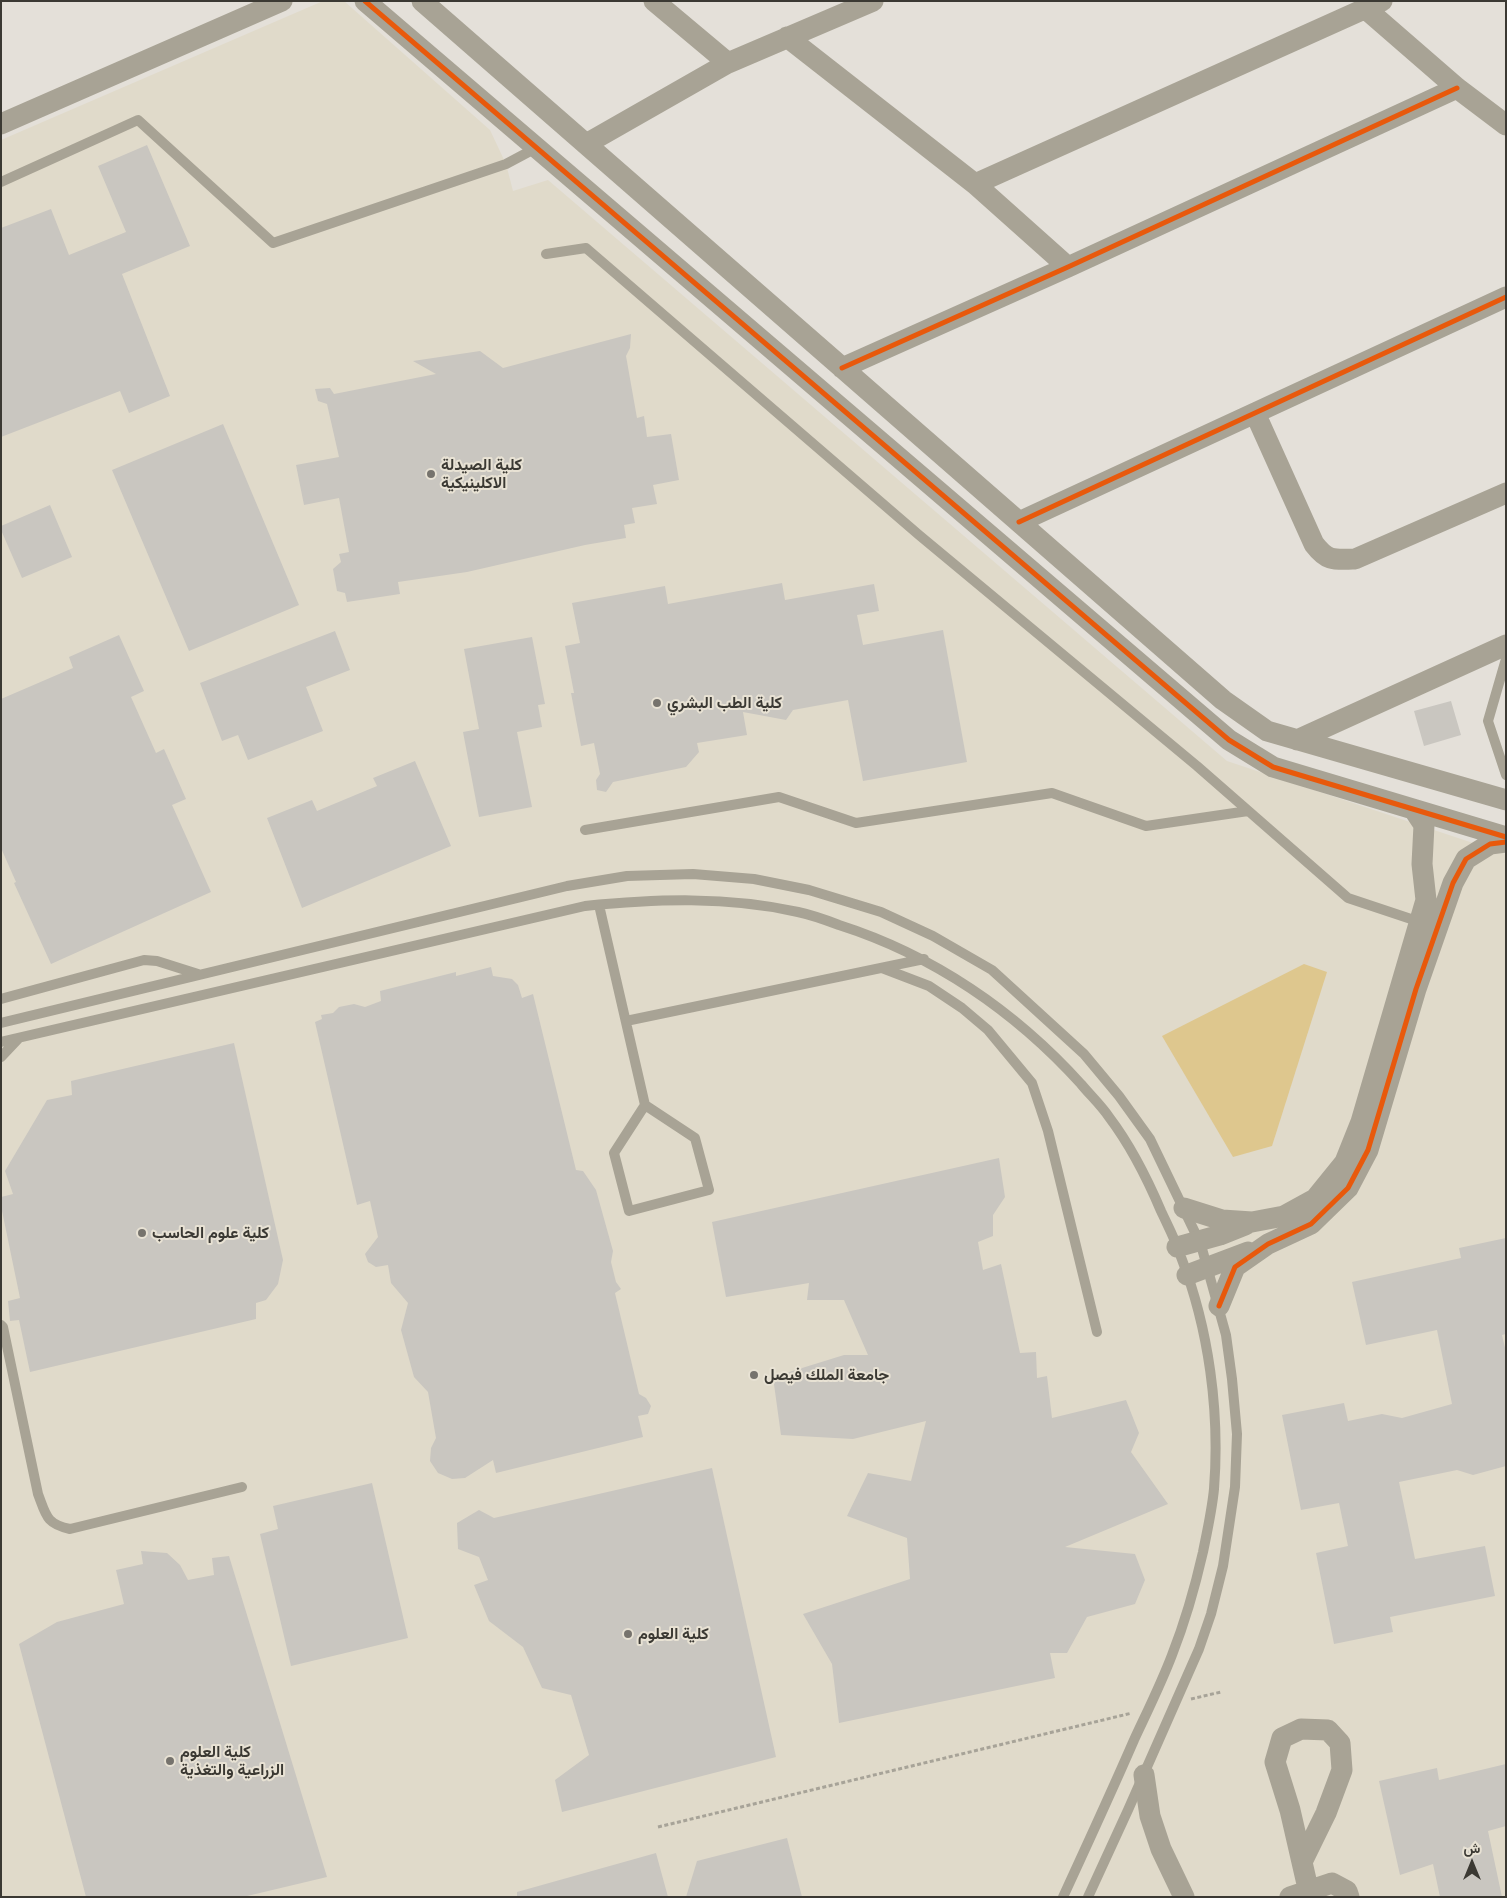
<!DOCTYPE html>
<meta charset="utf-8">
<style>
body{margin:0}
#map{position:relative;width:1507px;height:1898px;overflow:hidden;background:#e4e0d9;font-family:Raleway,Vazirmatn,sans-serif}
canvas{display:block}
.frame{position:absolute;inset:0;border:2px solid #3b3933;pointer-events:none}
.north{position:absolute;left:1447px;top:1838px;width:50px;height:50px;-webkit-text-stroke:4px #e8e2d4;paint-order:stroke;rotate:0deg;font-size:14px;font-weight:700;line-height:20px;text-align:center;color:#3b3933}
.north::after{content:'';display:block;margin:auto;width:18px;height:22px;background:#3b3933;clip-path:polygon(50% 0,100% 100%,50% 72%,0 100%)}
</style>
<div id="map">
<canvas width="1507" height="1898"></canvas>
<div class="frame"></div>
<div class="north">ش</div>
</div>
<script>
const ctx = document.querySelector('canvas').getContext('2d');
ctx.lineJoin = 'round';
function fill(path, color) { ctx.fillStyle = color; ctx.fill(path, 'evenodd'); }
function trace(path, color, width, dash) { ctx.strokeStyle = color; ctx.lineWidth = width; ctx.lineCap = dash ? 'butt' : 'round'; ctx.setLineDash(dash || []); ctx.stroke(path); }
function label(font, color, halo, rows, align = 'center') {
  ctx.font = font + ' Raleway,Vazirmatn,sans-serif'; ctx.lineWidth = 4; ctx.setLineDash([]); ctx.textBaseline = 'middle'; ctx.strokeStyle = halo; ctx.fillStyle = color; for (const [text, x, y, turn = 0] of rows) {
    ctx.save(); ctx.translate(x, y); ctx.rotate((+turn || 0) * Math.PI / 180); ctx.textAlign = isNaN(turn) ? turn : align; if (halo) ctx.strokeText(text, 0, 0); ctx.fillText(text, 0, 0); ctx.restore();
  }
}
fill(new Path2D(`
 M323,1H344L490,130L506,164L513,191L548,180L1227,761L1506,854V1897H1V140Z`), '#e0daca');
fill(new Path2D(`
 M1304,964L1327,972L1272,1146L1233,1157L1162,1036Z`), '#dec78e');
fill(new Path2D(`
 M147,145L190,246L122,274L170,396L129,413L120,391L1,437V228L51,209L69,255L126,232L98,166Z
 M631,334L630,348L626,356L637,418L644,416L647,437L671,434L679,480L653,485L657,504L632,508L635,523L624,525L626,538L585,545L467,572L398,582L400,594L347,602L345,593L337,591L333,569L341,562L339,554L349,552L339,498L304,505L296,465L339,457L327,404L318,401L315,389L330,388L334,394L436,374L413,361L480,351L503,368Z
 M223,424L299,605L189,651L112,470Z
 M50,505L72,557L22,578L1,530V526Z
 M782,583L785,600L874,584L879,611L857,615L863,645L943,630L967,762L863,781L848,700L793,710L786,720L743,712L747,735L697,743L699,752L686,767L613,782L606,792L597,790L596,780L600,774L594,743L581,746L571,693H574L565,646L580,643L572,603L665,586L668,604Z
 M335,631L350,670L306,687L323,731L248,760L238,735L222,741L200,683Z
 M119,635L144,691L131,697L156,753L164,749L186,799L172,805L211,892L51,964L14,883L16,882L1,848V699L73,668L69,657Z
 M532,637L545,704L538,705L542,727L517,732L532,807L479,817L463,732L479,729L464,649Z
 M1451,701L1461,735L1424,746L1414,711Z
 M415,761L451,846L302,908L267,818L312,800L317,811L377,786L373,778Z
 M491,967L493,976L512,979L518,985L522,998L533,994L576,1170L583,1171L596,1190L613,1251L611,1262L616,1282L621,1289L615,1293L639,1394L646,1398L651,1406L648,1414L638,1416L643,1437L496,1473L493,1460L465,1478L452,1479L438,1473L430,1461L431,1448L436,1438L428,1392L414,1377L401,1330L408,1303L391,1283L388,1265L376,1267L368,1262L365,1254L378,1237L370,1201L357,1205L315,1022L322,1019L321,1015L333,1013L339,1007L354,1004L365,1007L381,1001L380,991L456,972V976Z
 M234,1043L283,1260L278,1284L266,1300L256,1303V1319L30,1372L19,1320L10,1321L8,1301L20,1298L1,1206V1197L13,1194L5,1171L47,1100L72,1095L71,1081Z
 M999,1158L1005,1197L993,1215V1236L978,1242L983,1270L1001,1264L1020,1353L1036,1352L1037,1378L1047,1376L1052,1418L1126,1400L1139,1433L1131,1452L1168,1504L1065,1547L1135,1554L1145,1580L1135,1604L1087,1617L1067,1653H1050L1055,1678L839,1723L832,1664L803,1614L910,1579L907,1538L847,1516L868,1473L911,1481L926,1421L853,1439L781,1435L773,1377L844,1355H868L844,1300H807L809,1283L726,1297L712,1222Z
 M1506,1238V1334L1502,1335L1506,1352V1466L1473,1475L1457,1470L1399,1482L1415,1559L1485,1546L1495,1596L1390,1617L1393,1632L1334,1644L1316,1553L1348,1546L1339,1503L1301,1510L1282,1415L1344,1403L1348,1421L1382,1414L1402,1418L1452,1404L1437,1330L1366,1345L1352,1282L1461,1258L1459,1248Z
 M712,1468L776,1757L562,1812L555,1780L589,1755L571,1695L542,1688L523,1647L489,1621L474,1585L488,1580L479,1557L458,1549L457,1523L479,1510L494,1518Z
 M372,1483L408,1638L291,1666L260,1534L278,1529L273,1506Z
 M141,1551L167,1553L180,1565L188,1580L214,1575L212,1558L229,1556L327,1877L243,1897H86L19,1644L57,1622L124,1604L116,1570L143,1564Z
 M1506,1764V1826L1488,1831L1502,1897H1440L1433,1864L1400,1875L1379,1781L1437,1768L1439,1780Z
 M787,1838L802,1897H686L697,1861Z
 M656,1853L668,1897H517V1892Z`), '#c9c6c0');
trace(new Path2D(`
 M1191,1699L1221,1692
 M658,1827L1132,1713`), '#a7a398', 3, [4, 2.5]);
trace(new Path2D(`
 M1,182L138,120L273,243L506,164L536,148
 M546,254L586,248L919,535L1197,766L1348,898L1420,922
 M1506,659L1488,721L1506,775
 M585,830L779,797L856,823L1052,793L1146,826L1248,811
 M599,905L645,1105L614,1153L629,1211L709,1190L695,1138L645,1105
 M882,968L929,986L962,1008L988,1030L1032,1083L1048,1131L1097,1332
 M1,999L144,960L157,961L198,974
 M626,1021L924,959
 M1,1023L567,886L627,876L693,874L754,879L809,890L881,912L933,936L992,970L1084,1054L1119,1096L1150,1139L1201,1245L1226,1335L1232,1379L1237,1434L1235,1487L1223,1566L1211,1614L1199,1649L1128,1810L1088,1897
 M1,1042L585,906C656,899 727,896 798,912C812,915 826,920 839,925C933,955 1015,1011 1081,1084C1090,1095 1101,1105 1109,1117C1131,1146 1147,1178 1161,1211C1168,1226 1176,1241 1181,1257C1209,1329 1220,1412 1214,1489C1212,1510 1207,1532 1203,1552C1195,1587 1185,1622 1172,1655C1161,1684 1147,1712 1134,1740C1111,1793 1087,1845 1063,1897
 M1,1057L18,1039
 M1,1325L3,1327L38,1494C46,1515 46,1524 70,1529L242,1487`), '#a8a395', 10);
trace(new Path2D(`
 M365,1L1229,740L1273,767L1506,837
 M422,1L1223,700L1267,731L1506,800
 M654,1L728,63
 M1366,9L1457,88L1506,125
 M787,37L975,184L1068,267
 M1,124L282,1
 M586,144L728,63L873,1
 M975,184L1382,1
 M842,368L1068,267L1457,88
 M1255,413L1314,544C1327,561 1333,560 1355,559L1506,493
 M1019,522L1506,297
 M1297,740L1506,645
 M1184,1208L1222,1220L1252,1222L1284,1216L1315,1199L1345,1162L1361,1122L1426,900L1422,864L1424,825L1414,810
 M1177,1247L1220,1235L1245,1225
 M1187,1275L1248,1252
 M1219,1306L1235,1267L1268,1244L1311,1224L1348,1188L1368,1150L1416,989L1453,883L1466,859L1490,844L1506,842
 M1144,1775L1150,1816L1161,1849L1184,1897
 M1302,1862L1326,1813L1342,1770L1340,1743L1328,1730L1301,1729L1282,1738L1275,1762L1290,1810L1310,1897
 M1290,1897L1332,1883L1347,1891L1349,1897`), '#a8a395', 21);
trace(new Path2D(`
 M365,1L1229,740L1273,767L1506,837
 M842,368L1068,267L1457,88
 M1019,522L1506,297
 M1219,1306L1235,1267L1268,1244L1311,1224L1348,1188L1368,1150L1416,989L1453,883L1466,859L1490,844L1506,842`), '#e8590c', 5);
for (const [x, y, r, color] of [
 [431,474,5,"#76736d"],
 [657,703,5,"#76736d"],
 [142,1233,5,"#76736d"],
 [754,1375,5,"#76736d"],
 [628,1634,5,"#76736d"],
 [170,1761,5,"#76736d"]
]) { const dot = new Path2D(); dot.arc(x, y, r, 0, 2 * Math.PI); ctx.fillStyle = color; ctx.fill(dot); trace(dot, '#e8e2d4', 2); }
label('bold 16px', '#3b3933', '#e8e2d4', [
 ["كلية الصيدلة",441,465],
 ["الاكلينيكية",441,483],
 ["كلية الطب البشري",667,703],
 ["كلية علوم الحاسب",152,1233],
 ["جامعة الملك فيصل",764,1375],
 ["كلية العلوم",638,1634],
 ["كلية العلوم",180,1752],
 ["الزراعية والتغذية",180,1770]
], 'left');
</script>
